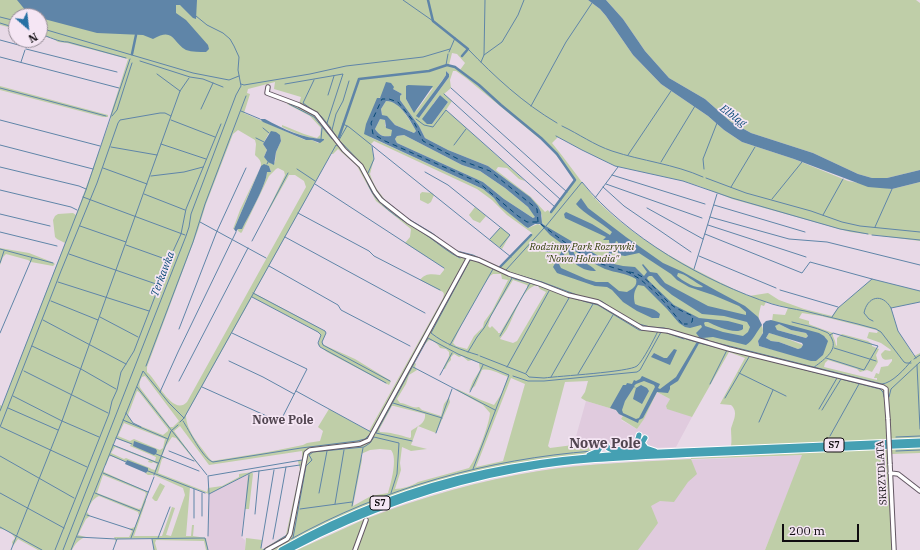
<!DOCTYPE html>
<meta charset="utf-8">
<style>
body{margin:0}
#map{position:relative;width:920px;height:550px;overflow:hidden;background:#e8d9e7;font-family:"IBM Plex Serif",serif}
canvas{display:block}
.north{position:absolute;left:8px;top:8px;width:40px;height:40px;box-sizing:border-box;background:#f5e6f4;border:1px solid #998f99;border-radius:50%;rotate:152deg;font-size:11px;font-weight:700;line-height:16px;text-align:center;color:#100c10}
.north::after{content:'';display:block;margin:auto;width:14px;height:18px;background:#2771a4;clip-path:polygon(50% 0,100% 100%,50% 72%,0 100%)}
.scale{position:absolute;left:782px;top:524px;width:77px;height:18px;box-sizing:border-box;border:2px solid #100c10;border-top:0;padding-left:5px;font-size:12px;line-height:14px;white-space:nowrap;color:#100c10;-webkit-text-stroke:3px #f5e6f4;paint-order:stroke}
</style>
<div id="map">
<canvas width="920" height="550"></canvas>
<div class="north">N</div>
<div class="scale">200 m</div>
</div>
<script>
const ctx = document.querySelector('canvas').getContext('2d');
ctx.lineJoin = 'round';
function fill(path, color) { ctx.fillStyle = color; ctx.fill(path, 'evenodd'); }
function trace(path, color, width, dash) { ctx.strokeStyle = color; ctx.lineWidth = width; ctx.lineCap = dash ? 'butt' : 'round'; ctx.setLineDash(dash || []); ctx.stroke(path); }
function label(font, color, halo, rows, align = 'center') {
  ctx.font = font + ' "IBM Plex Serif",serif'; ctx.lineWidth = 3.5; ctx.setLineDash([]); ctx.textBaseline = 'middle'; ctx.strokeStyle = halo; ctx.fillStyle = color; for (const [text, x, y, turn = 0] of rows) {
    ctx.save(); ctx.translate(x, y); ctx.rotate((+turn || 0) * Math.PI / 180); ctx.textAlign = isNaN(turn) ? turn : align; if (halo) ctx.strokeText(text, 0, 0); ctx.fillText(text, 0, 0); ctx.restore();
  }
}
fill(new Path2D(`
 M657,392L670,399L666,407L692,417L676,447L596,450L594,447L599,441L575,440L586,401L616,410L619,414L623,416L621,420L637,429L643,420Z
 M803,455L765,550H356L368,518L396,507L452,490L506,477L539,471L573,466L642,462Z
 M249,474L241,537L245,540V550H208L206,539L208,536L209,494Z`), '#e0cbde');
fill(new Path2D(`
 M0,0H588L600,9L606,16L633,55L661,84L708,116L724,130L742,142L794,159L848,181L892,189L920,182V241L850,232L732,199L699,186L683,181L615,166L582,150L558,137L552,143C566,160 579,179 593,196C632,239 693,270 745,294L749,296L768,293L779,300L804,309L832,316L838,308L872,279L920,291V302L891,308L898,331L914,356L920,353V438L891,439L890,417L886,418L887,440L731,446C732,440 731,435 731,429C733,421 739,412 731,405L720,404L745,358L729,352L692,417L667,409L666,406L670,399L657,392L644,419L637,429L621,419L623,416L619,414L616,410L586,401L581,398L585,392L588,381L565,382L548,446L550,448L573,445L575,440H597L601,442L600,444H597L594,447V451L583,454L541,459L504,465L459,475L414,489L365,506L323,525L276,550H245L246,538L262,540L261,548L263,549L286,535L300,470L298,461L302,460V451L209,465L180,426L174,431L200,467L176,438L172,437L166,446L162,456L165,457L162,459L158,473L207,492L208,488L222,486L239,477V474L252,472L253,474L249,509H245L248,474L209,494L190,487L186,536H191L192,525H194L193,536L206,538L208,550H206L204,541L156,540L155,543L157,550H154L152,538L117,539L116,542L114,537H129L132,531L129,529L135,527L139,516L138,512L99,496C92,499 89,506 87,512L90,516L86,519L78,535L86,537C79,539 76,543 72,550H38L18,539L13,546L12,542L15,538C12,533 6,529 0,529V405L2,406L65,243L57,239L55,237L53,220L55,216L58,214L73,213L76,215L111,118L110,117L112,110L128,59L67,43L58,42L54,39L40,35V16H16V29L0,25ZM452,53L457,54L465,63L460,70L455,67L449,65ZM446,71L449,74V77L419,118L429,99L446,75ZM453,71H456L466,78L540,139L541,138C554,151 564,165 575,181L574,182L550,213L548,210L545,212L531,197L496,170L498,167L507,168L519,179L525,181L446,110L452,101L444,94L451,88L450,80ZM275,82L274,89L301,97L299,104L288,101L287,104L310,116L321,128L320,135L317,138L304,134L282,125V127C295,133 308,139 323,139L318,143L312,140H305L244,113L250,94L247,93L248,89ZM433,88L417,110L414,112L406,99ZM393,89L402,94L400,96V100L419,126L425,138L448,150L488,166L527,195L538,206L542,216V223L544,224L542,226L538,224L528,228L526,227L501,206L494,198L483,189L370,137L379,98ZM440,95L448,102L432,124L433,104ZM238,130L255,140L256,144L255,155C259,159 261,160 261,166H269L271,172H267C266,185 249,216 242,228L238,229V231L241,233L242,232L269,176L276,169L278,168L284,171L285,175L267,212H268L289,175H295L304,181L306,187L187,402C173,417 157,380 147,372V367L198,230L206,204L233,134ZM269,133L280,135L281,141L276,152L275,162L272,164L264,157L267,150L263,144ZM374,141L477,189L492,200L507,215L532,233L529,238L500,267C491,263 483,259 474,255C468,253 462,254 456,251C447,246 440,238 431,233C407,218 379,203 370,174L374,159L371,144ZM338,149L357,166L376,201L411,229L410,237L405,243L444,268V270L440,275C432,274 425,273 420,280L443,292L444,294L443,298L369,431L329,409L318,427L323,431L320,441L307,443L303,445L268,452L212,461L209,458C200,445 186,431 186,415L252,297L318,332L321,335L318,345L327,352L389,385L391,381L355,359L324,345L322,342L326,333L325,331L254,293L331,154H333ZM493,274H501L502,279L508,280L492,311L484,322L483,327L474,336L467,349L456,346L453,343L461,326L484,285L490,276ZM513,280L527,285V288L500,333H498V332L492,326L490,328L488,326L491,316ZM534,286H538L540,289L546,292L517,341L513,343L500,339C502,336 505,332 507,329C514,317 521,291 534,286ZM766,302L788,308L785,315L773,314L772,321L826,338L816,361L759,346C756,339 763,337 763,331C763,326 760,324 759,319C758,315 760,310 761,305L764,306ZM802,313L821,316L876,330L878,331L877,333L869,332L867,338L881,343L891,350L890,351L885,350L881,354C882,361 886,360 892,359V361L888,366L881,367L879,374L876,373L874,378H877V380L824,367L825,363L828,360L857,369L860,372L867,370L872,372L878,362L876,355L879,349L872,346V344L868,341L842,334L837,338V346L836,345L835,341L833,336V333L811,325L809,324V321L799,318ZM429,340C434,341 438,344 440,348L446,349L449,352V356L443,369H445L448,363L451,360V357L454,354L459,357L462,356L468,361L472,360L479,363L480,370L473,381L469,391L475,386L482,370C490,368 500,374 508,377L502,393L494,405L481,400L457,389L456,390L483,405L490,413C489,425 477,458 469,468L418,482C412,486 402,489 395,489L401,470L400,463L402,447L411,451L427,449L411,445L418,426L436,433L450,402L449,397L444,404L441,416L422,410L419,407C412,409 407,403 400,403L397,399L406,384L409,375L417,370L415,367L416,364L414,362L424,345ZM145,376L179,421L173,427H170L141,389C138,385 140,381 142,377ZM511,378L525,384L503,461L476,467ZM137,391L139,392L168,429V431L163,435L133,423L128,415ZM392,406H394C404,409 415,411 425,414C426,424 417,426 411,431V437L410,438C400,435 389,432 380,432L379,430ZM124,423L165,439L163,448L160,450L134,439L130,441L118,436ZM116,438L131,444L130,446L156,457L155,461L113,445ZM115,447L149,460L148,462L152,463L153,462L157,464L155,470L151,469L150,468L126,458L124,459L111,453ZM380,449L391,450C398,458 391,483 388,493L371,496L353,506L362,460L361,454L370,450ZM111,456L126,462L127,460L148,472L145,473L148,475H154L183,488L185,495L171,536L166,535L175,508L172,507L162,536H134L146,501L145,500L148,492L104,472V466L106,465L109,457ZM103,475L145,492L146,494L141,508L139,509L136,508L97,493Z
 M606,0H916L920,3V170L887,178H872L858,174L813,153L751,133L731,122L705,99L669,78L645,51L623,19Z
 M0,86L108,115V117H103L0,90Z
 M386,101C400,101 407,117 414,127L416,131L414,133L395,125L387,117L382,115L381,109Z
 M380,119L385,120V126L393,130L392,136C383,137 380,136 375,129Z
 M404,135L462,165L480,171L505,188L528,207L536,217L533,218L504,199L483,182L397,143L395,139L397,136Z
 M259,170L234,229H233L240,210Z
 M422,192L432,193L434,195L431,202L428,204L420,200V194Z
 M475,207L486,216L480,223L473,220L469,215Z
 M501,227L510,235L502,249L489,240Z
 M0,248L29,253L52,262L55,264L53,266L31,262L28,260L6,254L3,257L0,265Z
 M779,324L791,330L806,333L808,336L806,338L777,330L774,327L775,325Z
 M769,333L783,337L803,345L801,348L798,349L779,342L771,341L766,338Z
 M920,447V453L892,454V448Z
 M887,449L892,550H765L802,455L691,459L697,474L688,482L674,502L660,501L651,506L658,523L638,550H356L368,518C423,497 481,480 539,471C589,463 640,462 691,459V458Z
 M160,483L165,486L157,501H155L152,498Z
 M365,519L354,550H297Z`), '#bfcea8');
fill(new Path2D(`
 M17,0H197L196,19L193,18L180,5H176V13L186,20L208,45L209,49L206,52C200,52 192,52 186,50C172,42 174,27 153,39L143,35L97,33L44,19L26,11Z
 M588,0H606L623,19L645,51L669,78L705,99L731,122L751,133L813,153L858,174L872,178H887L920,170V182L892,189L868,187L794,159L742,142L724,130L708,116L661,84L633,55L606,16L600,9Z
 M446,71L449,74V77L419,118L416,116L442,81L446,75Z
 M386,82L391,83L394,87L393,89L402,94L400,96V100L419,126L425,138L448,150L488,166L511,183L530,197L538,206L541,212L542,223L544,225L583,248L587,249L605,260C610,255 610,247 609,240H603L606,237L565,218L564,214L566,212L592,224L610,235L612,232C602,223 583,213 576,204L581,198L588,208L626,237L663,263L683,272L717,291L745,306L758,317L762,325C756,332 754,340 746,345L713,337L702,338L678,381L670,386V389L668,393L657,392L643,418L639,420L638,423L619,414L616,410L610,408L623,385H626L627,383L632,384L634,380L636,381L640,379L642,376L660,384L658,388L660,389L676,377L698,340L699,337L696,333L702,327L701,325L690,328L685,327L679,323L667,309L644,286L638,285C634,291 633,296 635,304C645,309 652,306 660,314L659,318H652L637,311L623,302L612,290L607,287L595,286L557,273L553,267L563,249L562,247L549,252H545L544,249L547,245H560L561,243L550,235L540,224H535L528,228L526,227L500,206L494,198L483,189L364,134L366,124L377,98H380ZM386,101C400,101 410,120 416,131L414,133L395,125L387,116L382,115L381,109ZM380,119L385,120L386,128L392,130L391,136C383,137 380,136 375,129ZM404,135L462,165L480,171L505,188L528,207L535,217L533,218L504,199L483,182L397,143L395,139L397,136ZM616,241L618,242L617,249L619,255L625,256L639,253L671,274L677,280L689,287L713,295L739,306L746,312V315L708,306L665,283L657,273L650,272L643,264L642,265L647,272L644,276L635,267L623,266L614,264L611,255ZM567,249C569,252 569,255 571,258C575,266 587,272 596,271C590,263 577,262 573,251H575C584,258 594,264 605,269C616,273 626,273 636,279C638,286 632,289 627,292L619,291L608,282H596L586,279L561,268L559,264ZM678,273C684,273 696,283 702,286L703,287C695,289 683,281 677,276ZM649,276H652L660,285L672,295L702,314L724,316L747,322L750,327L748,332L743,336L723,332L705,326L704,323L705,322H708C716,326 736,335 743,329V325L728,321L699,318L674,305L648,280L647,278ZM644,381L654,385L655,387L639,418L636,419L623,413L622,410L625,401L634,387L636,388L633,399L642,404L649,391L647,388L641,385L636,388L634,386L636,384Z
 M408,85L433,86L414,113L406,99V86Z
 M440,95L448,102L432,124H427L422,119Z
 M260,119H265C283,129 304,139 324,139V140L320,143L312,140H306L263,122Z
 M271,131L276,132L280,135L281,141L276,152L274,165L268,162L264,157L267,150L263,144Z
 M264,164L269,166L271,172H267C266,186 249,215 242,229H238L236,232L234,229L261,166Z
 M771,320L819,333L824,336L828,341L823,355L816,361H811L759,346L758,341L763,333V324L766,321ZM779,324L791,330L806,333L808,336L806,338L777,330L775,326ZM769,333L802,343L803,345L801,348L798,349L779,342L771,341L766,338Z
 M674,349L677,350L670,365L651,357L654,353L664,358H667Z
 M134,441L156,449L157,451L156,454L154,455L133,446Z
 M127,460L148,468V471L146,473L125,464Z`), '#5f85a8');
trace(new Path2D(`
 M403,0L433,21
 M0,17L16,21
 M0,23L16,28
 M40,28L193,73L229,80L239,76
 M40,34C50,37 58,42 68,42L126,58
 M0,40L26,47
 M26,47L29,40
 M26,49L117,72
 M468,49C495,77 523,103 557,123
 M449,52L455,38
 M484,55L502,42L518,15L524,0
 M0,57L119,88
 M140,61L190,77L203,79L223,87
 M21,62L25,50
 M481,62L484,55L485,0
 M446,65L448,54
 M157,74L180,91
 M314,80L303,103L321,116L331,128
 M241,84L244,85L310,74L346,66L423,57L450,49
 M285,84L343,74L327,123
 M0,88L106,116
 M451,88L567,192
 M444,94L561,200
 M328,95L334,76
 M289,104L314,117L332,139
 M531,106L566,42L592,3
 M201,109L213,83
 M241,111L260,119
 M112,116L117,110L132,63
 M171,116L180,91L189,78
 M416,119L424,125L433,127L446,110L555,207
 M0,120L100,146
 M171,120L215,137
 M343,124L349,127L511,257
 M347,126L339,140L361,163L373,184
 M562,126C579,134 594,145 612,151C642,161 674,164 703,177
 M263,128L269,133
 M336,136L332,130L336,114L343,101L349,81
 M556,136L582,150L615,166L683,181L732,198L840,229L868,234
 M256,138L264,142
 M321,139L322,128
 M161,144L206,159
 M0,145L93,169
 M454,145L466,129
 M111,147L157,155
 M628,155L671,91
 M661,162L695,106
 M267,164L268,162
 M0,167L79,186L86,189
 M103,168L147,184
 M297,169L315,181
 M704,169L703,159L717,123
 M425,172L448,185L510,235L500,247
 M363,173C367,181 370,191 376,198C390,215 412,225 429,237C439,244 449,253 460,258
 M368,173L374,159L372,146
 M612,175L705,204
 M151,176L184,172L203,167
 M706,178L746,193L811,211L842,222L860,226L920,232
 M315,184L444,268
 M606,184L702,218
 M603,187L624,206L691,252
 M731,187L755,147
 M0,190L71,207L77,210
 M144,194L185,210
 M83,197L185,235
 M381,197L407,218L432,233L445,243
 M595,198L618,167
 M772,199L802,162
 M714,205L805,232
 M647,208L703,239
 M298,213L369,251L374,256L440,290
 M0,214L50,226
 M823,215L843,179
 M710,217L789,239L827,242L920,265
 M200,222L266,258
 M708,225L806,257
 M80,226L126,242
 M546,226L582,182C626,237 705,282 772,304C782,307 794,309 805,311C828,317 852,322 876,329L881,332L904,362L906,363H911
 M875,227L892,189
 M0,232L57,246
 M705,234L802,273L810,262L872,279
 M872,235L920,240
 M285,237L425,313
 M490,239L500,228
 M252,241L288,173
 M126,245L168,260
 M0,249L53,263
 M457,251L473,255L499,268
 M69,254L159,285
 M699,256L776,288
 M0,263L4,251
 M269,266L338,305L341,310L410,346
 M694,269L717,194
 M506,270L544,228
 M508,272L542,282L577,295
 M58,282L149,311
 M780,290L838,307
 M253,293L325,331L326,333L322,342L323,345L390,381
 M252,297L318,332L321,335L318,343L320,347L386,383
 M584,297L601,301L610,307
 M51,301L98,320
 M100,317L138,337
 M832,317L838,308L872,279L920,291
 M43,320L126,364
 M873,321L869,319L864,313C867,297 882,292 891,308
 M792,322C803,325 815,327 826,332C829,333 830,335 832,339C838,351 822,361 813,368
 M639,324L650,327L664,328L682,333
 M179,329L217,231L246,168
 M664,332L684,339
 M0,333L32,258
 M500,336L530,283
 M702,338L708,340
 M686,339L696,342
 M713,342L882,384C892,383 905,369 911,361
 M699,343L727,350L710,384
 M450,345L493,269
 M32,346L81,369L116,389
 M834,348L876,361
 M731,351L837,378L819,409
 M468,352L477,337L484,328L512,278
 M478,355C461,350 445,344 431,333L470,260H473L484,264L515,279L537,285L579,300
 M480,356L526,374L529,377L544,378C559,376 629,372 637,366C643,361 654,339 658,331L639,330L598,305L583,301
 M826,358L864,370L878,346L833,333L830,335
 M916,358L898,331L891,308L920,302
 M914,359L920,355
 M229,361L263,377L294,394
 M917,365L920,429
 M146,366L193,242L205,204L246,96
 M413,367L495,410
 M507,367L549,291
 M24,371L108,413
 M526,373L569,298
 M739,373L786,396
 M578,374L613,315
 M440,375L452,353
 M513,376L528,381H544L637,372L640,370L661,332
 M551,377L593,304
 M179,381L248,248
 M137,387L207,475
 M202,387L280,422L307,369L232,333
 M296,391L371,432L466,259
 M160,392L178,352L236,232
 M470,392L483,365
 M13,396L62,421L99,437
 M889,397L891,389L920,362
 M725,398L749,357
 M393,403L442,418
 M8,408L58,430
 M822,410L841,379L880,389L883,392L884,397
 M0,411L86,190L130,59
 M126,413L133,423L141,427
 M123,420L168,439
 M183,421C189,430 203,459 213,462L301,448L357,441L365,439L369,435
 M180,422L184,418L336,145L340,147
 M759,422L773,390
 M0,427L61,271L97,183L118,123L120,120L160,113H165L171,116L62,421L11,550
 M1,427L87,467
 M436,433L452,389
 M830,436L859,384
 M896,437L920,436
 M116,438L132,444
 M412,441L376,433L428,338L458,354L509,375L473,469
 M113,445L158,463
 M169,451L194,461
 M896,451L920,450
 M156,454L199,471
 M110,455L126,462
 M0,456L74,498
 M148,471L205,493
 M103,473L148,492
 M154,475L171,431L178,425
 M0,493L64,528
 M95,493L140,511
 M319,493L327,451
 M209,494L252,472L300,465
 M335,504L344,450
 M352,506L363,448
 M300,509L352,502
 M255,514L259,471
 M87,515L133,530
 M202,516V493
 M194,518V489
 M0,527L42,550
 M290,527L304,453
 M208,536L209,494L208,476L302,460
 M242,536L249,475
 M77,537L116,539
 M131,538L154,477
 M158,538L170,507
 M293,538L306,466L312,460L309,455L313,452L364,447L370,443L374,437L399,443L397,474L391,493
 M152,539L154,550
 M273,539L286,467
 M291,539C383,488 488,459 593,451
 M261,548L274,470
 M55,550L109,414L112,401L117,390L121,372L134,351L169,260L181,234L186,209L221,124
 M63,550L186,236L189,227L191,214L236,95L241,86L238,70L239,57L234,46L230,39L223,33L207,25L196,16
 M71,550L143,371L169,403L184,418
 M113,550L117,539L205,538L208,550
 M263,550L287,535
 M271,550L287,541`), '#5f85a8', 1);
trace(new Path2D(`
 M428,0L433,21L468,49L462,56
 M132,54L136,35
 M339,137L359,79L429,71L447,65L455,67L479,85L501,105L541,138L557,154L575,180L551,212
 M499,268L531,235`), '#5f85a8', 2.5);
trace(new Path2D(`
 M538,222L537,209L490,171L460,160L423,141L414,122L398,102L389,99H382L371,123L373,134L385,141L478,182L518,216L527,222H538L575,250L598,263L628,272L640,279L656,293L666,304L683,325
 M629,272C648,274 658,295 673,306C679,310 686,313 693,316L692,322L688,324H684`), '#064876', 1, [5, 4]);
const minor = new Path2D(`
 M268,87L267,93L299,105L316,114L344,150L361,166L375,192L381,200L409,222L432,236L458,254L479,260L509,274L540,284L568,295L598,302L642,328L668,331L729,349L883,387L886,389V393L888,419
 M890,464L894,550
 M890,473L898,474L920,491
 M267,550L287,539L290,534L306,453L310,450L360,444L369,440L469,257
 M355,550L366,520`);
const highway = new Path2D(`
 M645,438L642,443L646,448
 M606,444L608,448L612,450L646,448L655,451
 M630,448L637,442L639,435
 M589,455L598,451L603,443
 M281,550C345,514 414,487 486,472C559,456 632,453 706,450C777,447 849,444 920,441
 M289,550C362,511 440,484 521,469C580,458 640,457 699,454C773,451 846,448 920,445`);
trace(minor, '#645864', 5.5);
trace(highway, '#fff', 7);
trace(minor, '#fff', 3.5);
trace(highway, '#45a0b3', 5);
const minorBridge = new Path2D(`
 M888,419L890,464`);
trace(minorBridge, '#645864', 5.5, []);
trace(minorBridge, '#fff', 3.5);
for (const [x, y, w] of [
 [834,445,20],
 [380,503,20]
]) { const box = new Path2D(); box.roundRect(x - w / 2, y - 7, w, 14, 3); ctx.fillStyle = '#f5e6f4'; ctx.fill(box); trace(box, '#100c10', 1); }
label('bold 9px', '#100c10', null, [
 ["S7",834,445],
 ["S7",380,503]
]);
label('italic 10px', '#2e3d05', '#f5e6f4', [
 ["Rodzinny Park Rozrywki",582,247],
 ["\"Nowa Holandia\"",582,259]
]);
label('10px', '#100c10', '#f5e6f4', [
 ["SKRZYDLATA",882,473,-93]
]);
label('italic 11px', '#064876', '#f5e6f4', [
 ["Elbląg",733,116,37],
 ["Terkawka",163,274,-69]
]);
label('bold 12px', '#514550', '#f5e6f4', [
 ["Nowe Pole",283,421]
]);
label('bold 14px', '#514550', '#f5e6f4', [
 ["Nowe Pole",605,444]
]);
</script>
